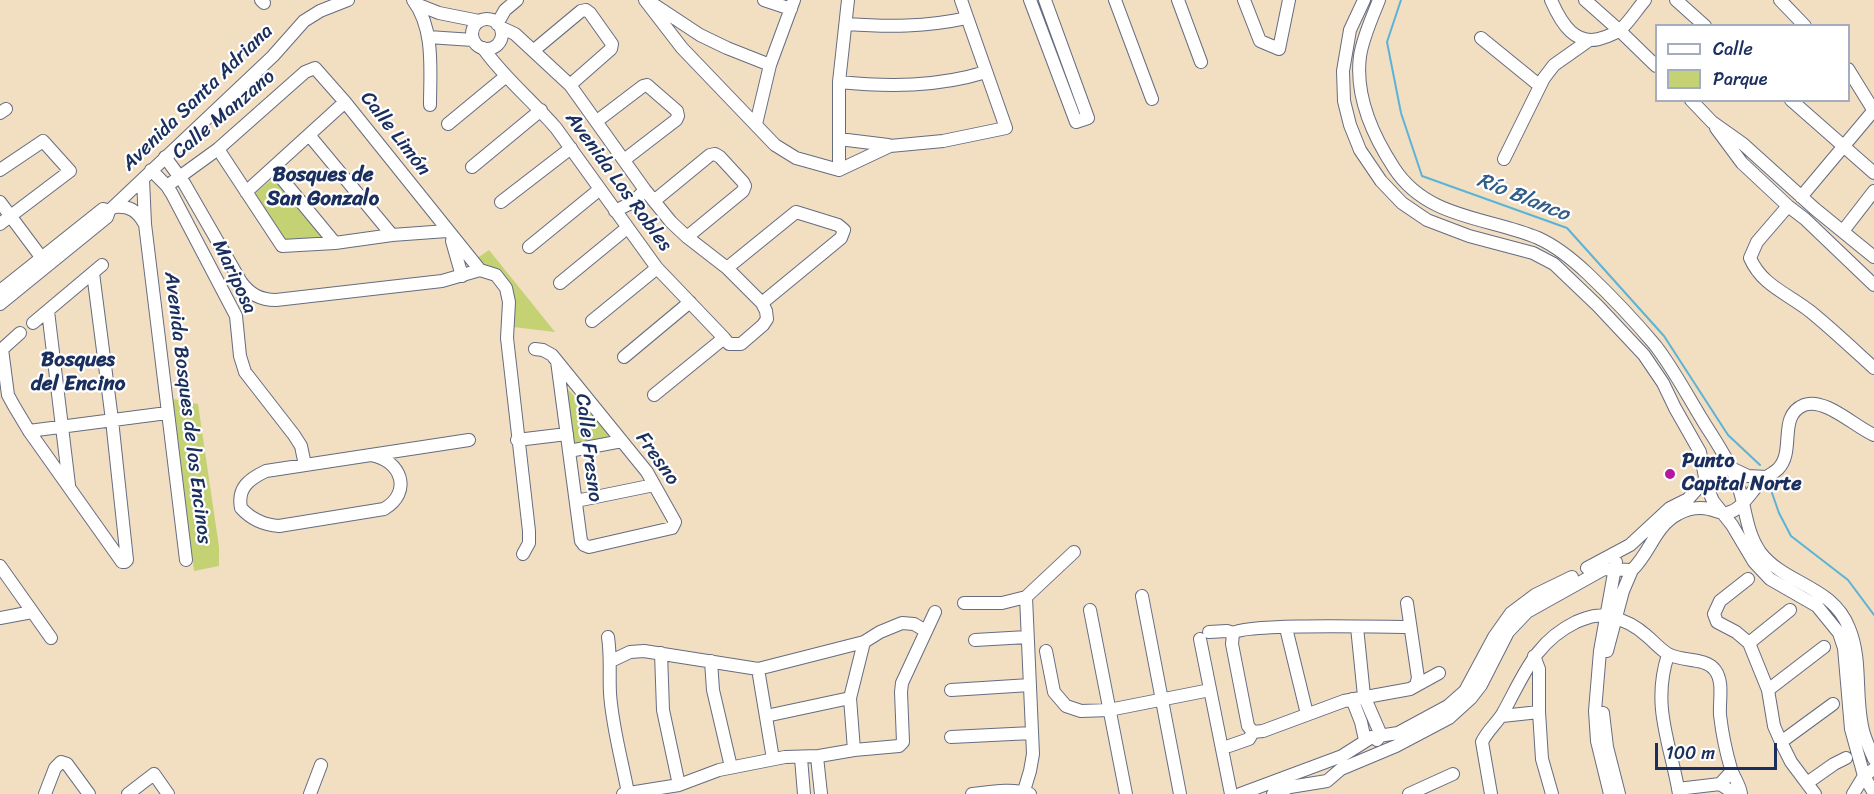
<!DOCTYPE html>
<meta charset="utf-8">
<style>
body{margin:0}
#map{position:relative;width:1874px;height:794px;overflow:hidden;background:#f2dec0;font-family:Sriracha,sans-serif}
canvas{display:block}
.legend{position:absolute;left:1655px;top:24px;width:195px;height:78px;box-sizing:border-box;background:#fff;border:2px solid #a4acbf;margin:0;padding:8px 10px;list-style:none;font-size:18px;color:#1b2f5e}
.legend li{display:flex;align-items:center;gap:12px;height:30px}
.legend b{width:30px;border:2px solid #a4acbf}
.scale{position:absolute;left:1655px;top:743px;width:122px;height:27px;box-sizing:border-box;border:3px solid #1b2f5e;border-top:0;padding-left:8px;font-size:18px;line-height:21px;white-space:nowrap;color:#1b2f5e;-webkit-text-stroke:4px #fff;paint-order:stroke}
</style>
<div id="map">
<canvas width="1874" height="794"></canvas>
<ul class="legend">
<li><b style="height:8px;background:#fff"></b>Calle</li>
<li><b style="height:16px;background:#c4d274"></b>Parque</li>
</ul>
<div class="scale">100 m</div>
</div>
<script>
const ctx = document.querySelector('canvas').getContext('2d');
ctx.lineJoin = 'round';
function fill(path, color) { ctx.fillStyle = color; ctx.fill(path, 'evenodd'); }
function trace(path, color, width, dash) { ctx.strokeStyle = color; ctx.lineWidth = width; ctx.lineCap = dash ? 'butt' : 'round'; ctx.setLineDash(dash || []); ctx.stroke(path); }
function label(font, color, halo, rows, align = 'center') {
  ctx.font = font + ' Sriracha,sans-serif'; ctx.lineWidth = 4.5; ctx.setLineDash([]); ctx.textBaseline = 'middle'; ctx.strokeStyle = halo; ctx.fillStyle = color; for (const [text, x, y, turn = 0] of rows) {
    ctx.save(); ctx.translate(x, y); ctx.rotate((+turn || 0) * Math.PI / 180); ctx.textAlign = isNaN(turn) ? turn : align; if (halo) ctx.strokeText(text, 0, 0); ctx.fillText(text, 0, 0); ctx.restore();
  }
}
fill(new Path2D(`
 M276,176L322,237L280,241L253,195Z
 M489,250L555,332L513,327L510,292L476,259Z
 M563,384L613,439L574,446Z
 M173,399L198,404L219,547V566L194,571Z`), '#c4d274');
trace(new Path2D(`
 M1401,0L1387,42L1401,113L1422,176L1567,228L1664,336L1728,435L1760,465
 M1772,493L1779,513L1791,536L1848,580L1874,615`), '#5bb3d8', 2);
const minor = new Path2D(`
 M261,0L264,3
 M413,0C435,29 430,71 430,105
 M645,0L682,48L775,145L796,158L839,170
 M764,0L791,9
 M1030,0L1076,122L1088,118L1045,0
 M1115,0L1152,99
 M1178,0L1201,62
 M1244,0L1260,41L1279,49L1289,0
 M1364,0L1350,30L1343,71L1344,101L1350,125L1360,150L1381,181L1402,203L1427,220L1469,236L1533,253L1554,264L1598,306L1644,355L1663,383L1675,408L1700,452L1707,487L1713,501L1732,525L1754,562L1770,579L1817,606L1839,633L1844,648L1851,729L1864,776L1874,793
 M1379,0C1372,18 1363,37 1360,56C1355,95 1373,136 1394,168C1427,219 1488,217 1538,238C1556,246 1572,259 1587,273C1610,295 1634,320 1655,345C1673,368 1687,395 1703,421C1714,439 1727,457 1735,477C1746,501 1744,529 1760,552C1785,585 1832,585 1849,628C1862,659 1855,693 1862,726C1864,737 1869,748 1874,759
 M1551,0C1561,23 1576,49 1605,37C1610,35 1617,33 1621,29C1630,21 1637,9 1645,0
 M1585,0L1620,31L1656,66
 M1676,0L1705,26
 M1780,0L1805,26
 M650,2L700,35L727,48L770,65
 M416,4L439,13L479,21
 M472 34a15 15 0 1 1 30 0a15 15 0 1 1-30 0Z
 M497,24L505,10L517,0
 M847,24C888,27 926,27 967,18
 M428,37L473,40
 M1481,38L1540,86
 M483,48C505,79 532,100 556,128L657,268L724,338L729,344H741L763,325L767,319L766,311L762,303L727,268L687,237L671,222L645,190L570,85L515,34L500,27
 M533,51L581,11L586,10L590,13L612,44L611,49L570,85
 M1848,69L1874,111
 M839,82C889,87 937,87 986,72
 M1691,100L1712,122L1743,144L1815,209L1874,257
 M1791,100L1874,173
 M0,113L6,109
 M597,121L643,86L647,85L677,111L678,116L676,120L624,160
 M448,124L505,77
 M756,124L770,65L794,0
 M1716,128L1742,163L1788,206L1805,219L1874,285
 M309,135L392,235
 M839,139L888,145
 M218,149L282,246L335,243L392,235L447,231
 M165,157L184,183L241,282C250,294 260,300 276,300L442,281L480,270L496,275L506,288L509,302L507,338L529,531V543L523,554
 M1504,159L1544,78L1554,65L1588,41
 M472,167L541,110
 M273,168L335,243
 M0,170L43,141L70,171L0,224
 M151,170L167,186L172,194L236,316L240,356L245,372L294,435L301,446L305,465
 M839,170L890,146L943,141L1006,128L961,0
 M839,170V82L848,0
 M143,179L145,224L186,560
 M167,186L218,149L305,72L315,68L345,102L480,270
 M246,192L345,102
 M1801,197L1874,110
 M654,201L710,155L715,154L720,157L743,182L745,186L743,191L687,237
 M0,202L41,257
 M501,202L571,148
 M1788,206L1757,242L1750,258C1762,286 1789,294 1811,312C1833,330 1853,349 1874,368
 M115,207C129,206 137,210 144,223
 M615,211L633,202L645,190
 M1843,231L1874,191
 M452,241L462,276
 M529,247L600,189
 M727,268L796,212L838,225L844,230L841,238L762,303
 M93,273L112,420L127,560L125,562
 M560,283L627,228
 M0,291L103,209L109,211
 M0,304L107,217L109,211L273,56L304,21L320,11L348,0
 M48,311L69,485
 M592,321L657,268
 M33,323L102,265
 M2,349L8,395L14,406L29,431L122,562H125
 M535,349L543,350L552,355L647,472L675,522L672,528L589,547L584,545L581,541L557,361
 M0,351L20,333
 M624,357L690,302
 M654,395L724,338
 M29,431L167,413
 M517,440L567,434
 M569,451L622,441
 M371,455C401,460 413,492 384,509L279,526C264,525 251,519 241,508C237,488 249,479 266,471L469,440
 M576,501L654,485
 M0,566L51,638
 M1587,568L1630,545L1670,508L1688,499L1706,479L1718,471L1731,468L1748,476L1766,477
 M1748,579L1720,601L1714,614L1717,622L1736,632L1749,643L1768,690L1774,726L1781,742L1791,762L1815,794
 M1142,596L1180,794
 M964,603H1002L1026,597L1074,552
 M1407,603L1418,678L1416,685
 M1090,610L1126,794
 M0,618L32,612
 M1357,627L1364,696L1381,735L1377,740
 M1286,628L1307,714
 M1209,632L1227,631L1233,633C1248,623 1384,627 1410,627
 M1233,633L1232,644L1248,726L1253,732
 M608,637C611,656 609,674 610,693C612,726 622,761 628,793
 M1200,639L1231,794
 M975,640L1027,637
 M1749,643L1790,610
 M1046,651L1054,692L1066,706L1081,711L1109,710L1210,690
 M1607,651L1623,591L1632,570
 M661,653L663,710L679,785
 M1668,655C1651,706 1671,745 1679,794
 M1534,656L1539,669V712L1542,759L1552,794
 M611,661L630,652L644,651L758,669L864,642L880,632L902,623L914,624L926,631
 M711,661L713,690L731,767
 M758,669L773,759
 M951,690L1030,685
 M1768,690L1824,647
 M1352,699L1361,722L1365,740
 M1603,713L1607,747L1619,794
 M766,716L850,698
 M1502,716L1539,712
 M1253,732L1263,731L1344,701L1410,689L1439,673
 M951,737L1032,733
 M1781,742L1833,704
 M1229,746L1249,739L1253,732
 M854,750L850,698L864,642
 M817,757L821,794
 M801,758L804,794
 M1807,783L1834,764L1846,758
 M1720,784L1735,794
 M1678,789L1720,784L1732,771
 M45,794L55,768L61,762L67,764L89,794
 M128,794L154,774L168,794
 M310,794L321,765
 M623,794L679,785L719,770L785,757L819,756L854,750L899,746L903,742L901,692L902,683L935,612
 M972,794C990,792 1013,788 1030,794
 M1023,794L1030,771L1033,754L1026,597
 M1240,794L1342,756L1372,737L1398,733L1448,706L1465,691L1494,637L1511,613L1535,595L1572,577
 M1273,794L1290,787L1327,781L1341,769L1396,746L1449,718L1471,698L1481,685L1508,632L1527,612L1604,569L1632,570C1650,553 1655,526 1678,514C1687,509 1699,507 1709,509C1715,510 1720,514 1727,513C1743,510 1751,490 1763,480C1768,475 1774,473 1778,469C1796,451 1777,416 1804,405C1825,397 1855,427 1874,435
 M1409,794L1453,774
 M1491,794L1482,742C1487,731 1497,723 1503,713C1524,675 1535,642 1576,622C1588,617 1599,613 1611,617C1625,620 1637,627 1647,636C1654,642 1661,650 1668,654C1682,662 1705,657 1715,670C1724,682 1719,701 1720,715C1722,732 1726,752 1731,769C1734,778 1740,785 1741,794
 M1610,794L1597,741L1595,711L1600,651L1616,562
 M1853,794L1864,776L1874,769`);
trace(minor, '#666c80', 14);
trace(minor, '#fff', 12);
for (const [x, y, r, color] of [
 [1670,474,6,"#b5179e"]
]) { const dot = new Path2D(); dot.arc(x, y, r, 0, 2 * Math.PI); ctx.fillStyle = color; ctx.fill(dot); trace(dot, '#fff', 2); }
label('20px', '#1b2f5e', '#fff', [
 ["Avenida Santa Adriana",198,98,-44],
 ["Calle Manzano",224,115,-40],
 ["Calle Limón",395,134,52],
 ["Avenida Los Robles",618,182,54],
 ["Mariposa",234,277,65],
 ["Avenida Bosques de los Encinos",187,408,83],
 ["Calle Fresno",588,448,83],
 ["Fresno",657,459,55]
]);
label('bold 20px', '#1b2f5e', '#fff', [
 ["Punto",1682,462],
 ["Capital Norte",1682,485]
], 'left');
label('bold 21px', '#1b2f5e', '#fff', [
 ["Bosques de",323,176],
 ["San Gonzalo",323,200],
 ["Bosques",78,361],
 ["del Encino",78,385]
]);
label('italic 21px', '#315d89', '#fff', [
 ["Río Blanco",1523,198,22]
]);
</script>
